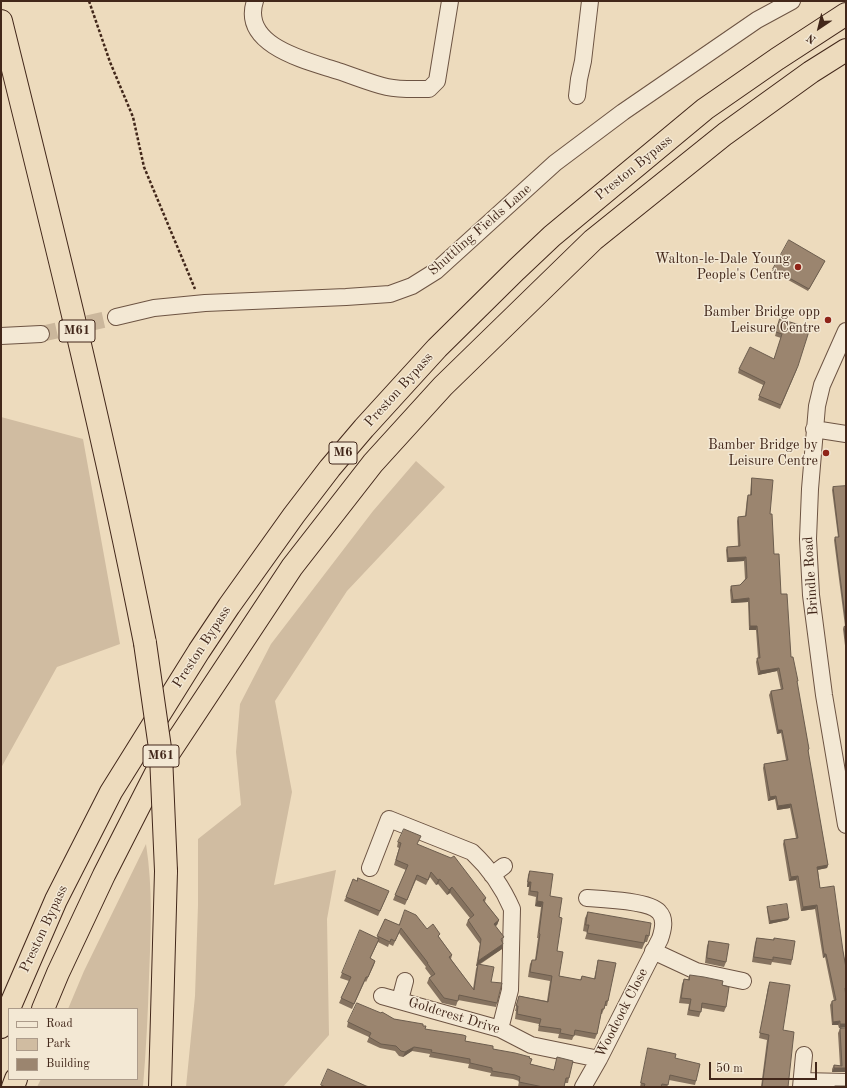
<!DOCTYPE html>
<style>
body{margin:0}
#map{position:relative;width:847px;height:1088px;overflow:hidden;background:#eddbbd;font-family:"Old Standard TT",serif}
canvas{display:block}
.frame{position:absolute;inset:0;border:2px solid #42271a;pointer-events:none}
.legend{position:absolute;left:8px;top:1008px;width:130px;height:72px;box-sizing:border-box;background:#f3e8d4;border:1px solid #ac9b8a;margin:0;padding:5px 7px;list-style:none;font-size:12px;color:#42271a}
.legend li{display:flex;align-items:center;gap:8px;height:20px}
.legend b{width:20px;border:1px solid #ac9b8a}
.north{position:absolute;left:799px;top:8px;width:40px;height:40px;-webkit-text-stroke:3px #f3e8d4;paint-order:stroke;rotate:215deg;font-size:11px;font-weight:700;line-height:16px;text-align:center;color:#42271a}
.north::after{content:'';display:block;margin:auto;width:14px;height:18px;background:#42271a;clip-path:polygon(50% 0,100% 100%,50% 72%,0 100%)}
.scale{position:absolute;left:709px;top:1062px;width:108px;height:18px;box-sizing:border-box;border:2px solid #42271a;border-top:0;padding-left:5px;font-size:12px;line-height:14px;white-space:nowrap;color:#42271a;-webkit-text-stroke:3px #f3e8d4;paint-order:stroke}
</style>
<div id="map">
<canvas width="847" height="1088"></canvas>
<div class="frame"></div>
<ul class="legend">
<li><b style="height:5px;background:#f3e8d4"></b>Road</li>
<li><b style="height:11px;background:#d0bca1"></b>Park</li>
<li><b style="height:11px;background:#9b856f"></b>Building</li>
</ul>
<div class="north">N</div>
<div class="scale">50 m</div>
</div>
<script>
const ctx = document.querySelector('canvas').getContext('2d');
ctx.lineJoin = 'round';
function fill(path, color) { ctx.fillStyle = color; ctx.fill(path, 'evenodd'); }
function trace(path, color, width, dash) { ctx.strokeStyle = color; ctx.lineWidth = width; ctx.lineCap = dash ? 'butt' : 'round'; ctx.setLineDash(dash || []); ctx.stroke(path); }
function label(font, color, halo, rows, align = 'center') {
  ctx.font = font + ' "Old Standard TT",serif'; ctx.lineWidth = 3; ctx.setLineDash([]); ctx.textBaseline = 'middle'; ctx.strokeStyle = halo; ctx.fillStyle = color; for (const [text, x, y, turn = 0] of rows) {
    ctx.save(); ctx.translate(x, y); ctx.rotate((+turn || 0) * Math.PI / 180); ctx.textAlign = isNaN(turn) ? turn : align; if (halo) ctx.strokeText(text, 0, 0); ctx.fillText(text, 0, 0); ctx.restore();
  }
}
fill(new Path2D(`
 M1,417L83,439L120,644L57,667L1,768Z
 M416,461L445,487L347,591L275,701L292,792L274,885L336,870L327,919L329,1035L283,1087H186L195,996L198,905V839L241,805L236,752L240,704L271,644L373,511Z
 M146,844C153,889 151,932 149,977C148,1014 146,1050 143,1087H37L41,1079H137V1009H68L84,971Z`), '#d0bca1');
trace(new Path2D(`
 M41,334L116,317`), '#cbb79c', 16, [16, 8]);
const minor = new Path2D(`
 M255,1C240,46 308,61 338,71C354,76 370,83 387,87C401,90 415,89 429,89L437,81L450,1
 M577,96L579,79L583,61L590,1
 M116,317L154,308L205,303L346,297L390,294L412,286L436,271L555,163L623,112L757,20L792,1
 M846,331L822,385L817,406L810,489L808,539L811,595L824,695L846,825
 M1,336L41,334
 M814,429L846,434
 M370,868L389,819L472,852C489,868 503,888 512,909L510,990L500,1029
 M492,875L504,866
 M653,951L696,971L743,981
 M382,996L500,1029L531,1045L599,1059
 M400,1000L405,981
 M802,1081L846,1082
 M583,1087L599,1059L660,939C663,930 666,919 659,912C650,901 602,899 587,898
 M801,1087L804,1055`);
const highway = new Path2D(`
 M1,21C52,227 104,434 145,643
 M43,1009L58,973L104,875L157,771L292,567L373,463L443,386L593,240L725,134L811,72L846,50
 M1,1027L56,900L111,792L199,651L229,606L294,515L330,468L364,428L437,348L516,270L552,236L705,109L777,59L846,14
 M13,1087L16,1079
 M160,1087L166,871`);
trace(minor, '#6d5443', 18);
trace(highway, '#42271a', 24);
trace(new Path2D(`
 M89,1L110,62L133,117L144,167L195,289`), '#42271a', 2.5, [3, 2]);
trace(minor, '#f3e8d4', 16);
trace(highway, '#eddbbd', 22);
const highwayBridge = new Path2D(`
 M145,643L161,755L166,871`);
trace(highwayBridge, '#42271a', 24, []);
trace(highwayBridge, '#eddbbd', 22);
fill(new Path2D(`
 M825,261L808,291L772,271L773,269Z
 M780,319L797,369L780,409L758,400L763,385L738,373L739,369L774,359L781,338L775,336Z
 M752,478L770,514L774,554L781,594L791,657L797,684L809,749L808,752L828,865L827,868L818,870L820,888L843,951L846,968V991L845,992L846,1027L839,1028L838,1025H832L830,1005L832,1001H834L825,957L823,958L815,909L801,911L796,880L789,881L783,844L784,840L796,838L790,808L777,810L775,799L768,801L763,768L764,764L786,760L781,733L777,734L769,695L771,691L781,690L777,671L758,675L756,662L757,658H758L756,630H749L748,602L731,603L730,590L731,586L740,585L745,579L744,561L727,562L726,550L727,547L738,546L737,521L738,517L745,516L747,498L748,495H750L751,482Z
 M846,486V654L843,629L844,627L845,626L834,540L835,537H838L832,490L833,487Z
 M398,842L417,844L486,898L485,902L499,920L497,925L495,926L502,941V949L479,965L491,982L497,1003L496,1007L458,1000L456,1006L442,1003L427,983L429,978L431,976L425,968L426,967L399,933L393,946L389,944L388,947L378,942L370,959L375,961L374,965L366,982L365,981L352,1009L339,1003L349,981L340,978L342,973L377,938L385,919L399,925L427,929L439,937L452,955L451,959L473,989L476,969L477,966H476L480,944L466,925L468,920L470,918L450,893L447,895L438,884L436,885L430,877L426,885L416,880L405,905L393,900L406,870L394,865L399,848L397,847Z
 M530,871L550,896L559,917L557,951L559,976L580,980L582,976L594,979L597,965L598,960L608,1001L607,1006H605L602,1014H601L597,1034L595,1039L574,1035L572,1040L558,1038L559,1034L538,1031L539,1024L515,1019L516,1011H515L519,996L547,1001L550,981L528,977L530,964L532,960H535L538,938H537L541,907L535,906L536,897L528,895L529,887H527L528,875Z
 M357,881L387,896L378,916L344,901L346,897Z
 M767,907L788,920L769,924L767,910Z
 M588,912L649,936L647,942H645L642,949L585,939L587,932L583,931L585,918Z
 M757,938L773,940L774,938L792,960L791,965L772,962L771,965L752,962L755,943Z
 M709,941L726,962L724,967L705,963L707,946Z
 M690,975L722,985L726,1007L724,1012L702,1008L699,1017L687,1015L689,1004L679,1003L682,984L684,979H688Z
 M770,982L783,1030L788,1087H761L767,1040L759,1038L768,987Z
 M381,1013L394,1019L423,1026L425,1029L493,1049L529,1058L530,1064L554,1070L557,1057L569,1078L568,1083H565L564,1087H518L519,1081L513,1079L490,1076L491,1073L468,1068L469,1064L429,1057L430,1054L412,1051L403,1057L399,1056L395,1051L380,1048L367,1042L369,1037L347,1027L348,1022Z
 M846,1028V1072H832V1069L834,1065L840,1066L838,1033L840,1029Z
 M648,1048L675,1058L696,1081L695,1085L669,1080L667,1087H640L647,1053Z`), '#85725f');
fill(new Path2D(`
 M746,557L744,561L727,562L728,558Z
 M749,598L748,602L731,603L733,600Z
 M750,626H757L756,630H749Z
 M779,668L777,671L758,675L760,671Z
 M778,730H782L781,733L777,734Z
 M776,796L775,799L768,801L770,797Z
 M791,804L790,808L777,810L778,806Z
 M828,865L827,868L816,870L817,867Z
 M798,876L796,880L789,881L791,877Z
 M440,879L438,884L436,885L438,880Z
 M528,882H531L529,887H527Z
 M452,887L450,893L447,895L449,890Z
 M537,901L543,902L541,907L535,906Z
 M817,905L815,909L801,911L803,907Z
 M789,918L788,920L769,924L770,921Z
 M499,920L497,925L492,929L494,924Z
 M503,944L502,949L476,966L478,961Z
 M824,954H826L825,957L823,958Z
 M840,1021L838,1025H832L833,1022Z
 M840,1024H846V1027L839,1028Z
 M414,1047L412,1051L403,1057L405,1052Z
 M834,1068H846V1072H832Z`), '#6c5d4e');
const building = new Path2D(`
 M789,240L825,261L809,289L773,269Z
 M780,319L810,328L798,366L781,405L759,396L765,382L739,369L750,347L774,359L782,334L776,332Z
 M752,478L773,480L770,514H772L774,554H779L781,594H787L791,657H793L798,681H797L809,749L808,750L828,865L817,867L820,888L834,886L843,951L846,968V988H845L846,998V1024H840V1021L833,1022L832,1001L836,1000L826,954H824L817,905L803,907L798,876L791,877L784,840L798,838L791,804L778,806L776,796L770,797L764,764L788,760L782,730H778L771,691L783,689L779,668L760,671L757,658H760L757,626H750L749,598L733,600L731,586L740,585L747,578L746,557L728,558L727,547L740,546L738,517L746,516L748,495H751Z
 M846,486V624L835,537H839L833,487Z
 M846,626V644L844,627Z
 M404,829L421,836L417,844L451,858L454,856L486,898L483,900L499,920L494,924L504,937L501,939L503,944L478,961L481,939L468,920L474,915L452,887L449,890L440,879L438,880L431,872L428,880L417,875L407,900L395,895L408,865L396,860L401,843L398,842Z
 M530,871L553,874L550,896L562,898L559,917L562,918L557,951L563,952L559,976L581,980L582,976L595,979L598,960L616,963L608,1001H606L604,1009H602L597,1034L575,1030L574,1036L560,1033L561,1029L539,1026L541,1019L517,1014L518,1006H516L519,996L548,1002L552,976L530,972L532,960H536L540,934L539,933L543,902L537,901L538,892L530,891L531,882H528Z
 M358,878L389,891L380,911L346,897L353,879L357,881Z
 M787,904L789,918L770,921L767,907Z
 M405,910L416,915L427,929L433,924L440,934L438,936L452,955L449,957L474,990L478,964L494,967L491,982L502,983L497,1003L459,995L458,1001L444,998L429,978L435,974L427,963H428L401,928L395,941L391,939L390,942L377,936L385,919L399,925Z
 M588,912L651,923L649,936L646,935L644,943L587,933L589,925H586Z
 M360,930L379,939L370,958L375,961L368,977H366L354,1004L341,998L351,977L342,973Z
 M757,938L774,940V938L795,941L792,960L773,957V960L754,957Z
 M709,941L729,944L726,962L707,958Z
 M690,975L704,977L723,981L722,985L729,987L726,1007L702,1003L701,1012L689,1010L691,999L681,998L684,979L689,980Z
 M770,982L790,985L783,1030L794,1032L788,1087H762L769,1035L760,1033Z
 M357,1003L381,1013L382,1012L394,1019L423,1024V1026H426L425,1029L463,1035L466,1036L465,1041L493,1046V1049L515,1053L530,1057L529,1058L532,1059L530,1064L554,1070L557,1057L573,1061L569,1078H566L564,1087H543L519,1082L520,1077L515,1075L492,1071V1068L470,1063V1059L431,1052L432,1050L414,1047L405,1052L401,1051L396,1046L381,1044L369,1037L371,1033L348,1022Z
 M846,1028V1068H834V1065L842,1066L840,1029Z
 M648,1048L676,1054L675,1058L700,1064L696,1081L670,1075L668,1085L662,1084L661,1087H644L645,1084L641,1083Z
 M328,1069L366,1086L370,1087H325L321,1085Z
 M835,1086H846V1087H835Z`);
fill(building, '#9b856f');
trace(building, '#6c5d4e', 1);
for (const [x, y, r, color] of [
 [798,267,4,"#8f2418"],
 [828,320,4,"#8f2418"],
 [826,453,4,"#8f2418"]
]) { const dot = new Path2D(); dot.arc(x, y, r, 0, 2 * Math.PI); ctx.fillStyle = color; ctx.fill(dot); trace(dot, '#f3e8d4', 1.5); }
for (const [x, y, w] of [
 [77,331,36],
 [343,453,28],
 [161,756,36]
]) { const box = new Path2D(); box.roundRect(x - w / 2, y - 11, w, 22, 3); ctx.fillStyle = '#f3e8d4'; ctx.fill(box); trace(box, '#42271a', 1); }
label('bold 13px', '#42271a', null, [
 ["M61",77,331],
 ["M6",343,453],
 ["M61",161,756]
]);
label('14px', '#42271a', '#f3e8d4', [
 ["Preston Bypass",634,168,-39],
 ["Shuttling Fields Lane",480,230,-41],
 ["Preston Bypass",399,390,-48],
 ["Brindle Road",811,576,-94],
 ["Preston Bypass",202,647,-57],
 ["Preston Bypass",44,929,-65],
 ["Woodcock Close",622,1013,-63],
 ["Goldcrest Drive",454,1016,17]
]);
label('14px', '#42271a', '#f3e8d4', [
 ["Walton-le-Dale Young",790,259],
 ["People's Centre",790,275],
 ["Bamber Bridge opp",820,312],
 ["Leisure Centre",820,328],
 ["Bamber Bridge by",818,445],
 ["Leisure Centre",818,461]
], 'right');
</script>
